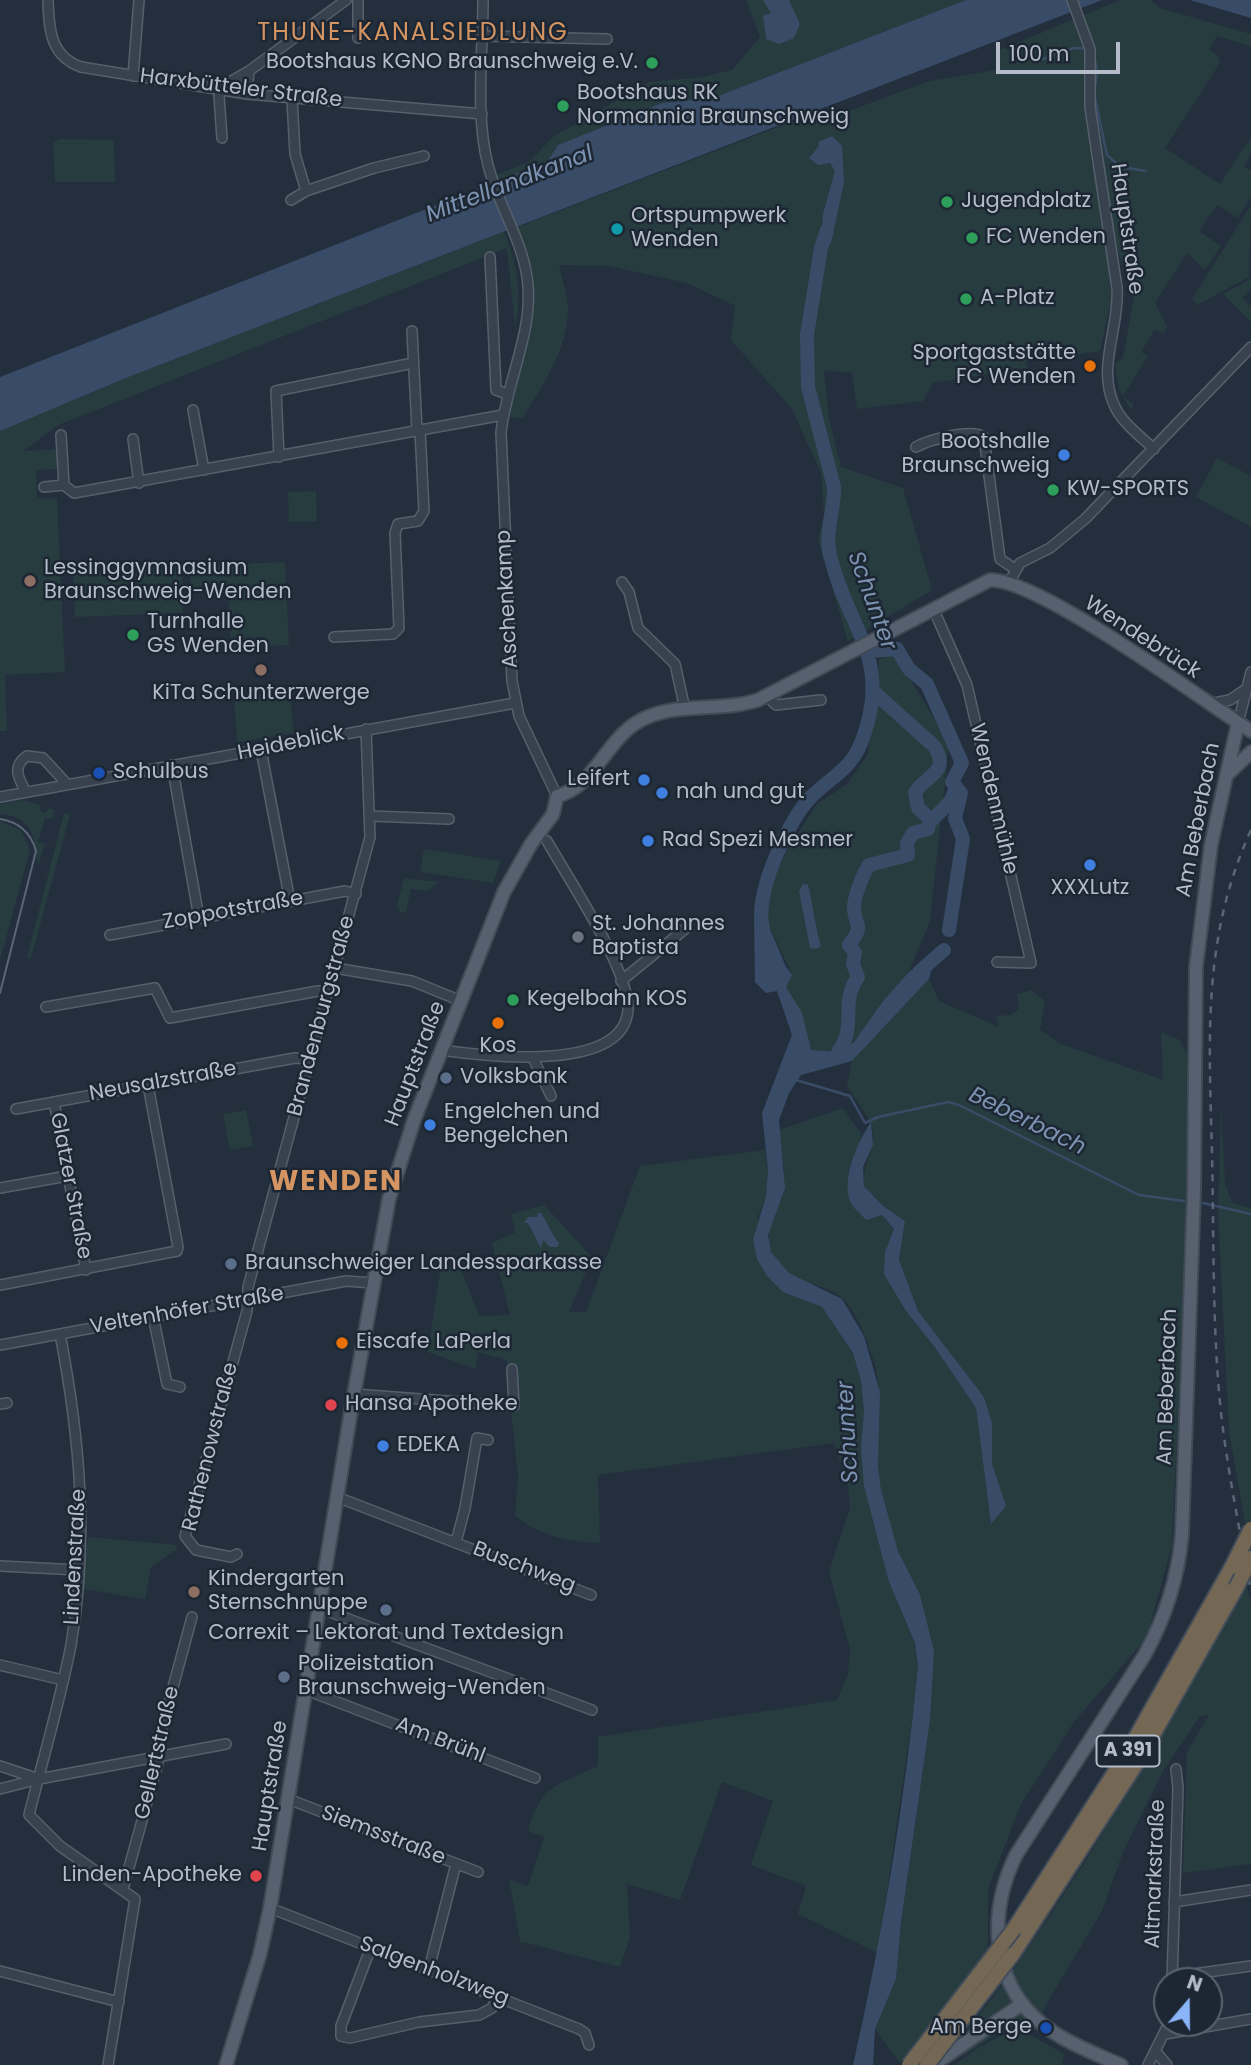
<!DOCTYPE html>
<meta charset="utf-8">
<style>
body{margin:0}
#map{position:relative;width:1251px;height:2065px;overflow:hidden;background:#242f3e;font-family:Poppins,sans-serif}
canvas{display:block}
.north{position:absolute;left:1153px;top:1967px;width:70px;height:70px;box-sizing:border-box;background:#1d2633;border:2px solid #59626f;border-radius:50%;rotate:20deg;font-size:19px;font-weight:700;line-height:28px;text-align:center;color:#b4bcc9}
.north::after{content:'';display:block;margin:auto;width:24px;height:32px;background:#8ab4f8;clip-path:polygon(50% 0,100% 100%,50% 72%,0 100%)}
.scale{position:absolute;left:996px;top:42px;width:124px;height:32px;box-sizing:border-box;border:4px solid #b4bcc9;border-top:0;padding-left:9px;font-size:21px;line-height:24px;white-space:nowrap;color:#b4bcc9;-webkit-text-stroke:5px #1d2633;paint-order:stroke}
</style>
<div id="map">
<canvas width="1251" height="2065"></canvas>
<div class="north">N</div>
<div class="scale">100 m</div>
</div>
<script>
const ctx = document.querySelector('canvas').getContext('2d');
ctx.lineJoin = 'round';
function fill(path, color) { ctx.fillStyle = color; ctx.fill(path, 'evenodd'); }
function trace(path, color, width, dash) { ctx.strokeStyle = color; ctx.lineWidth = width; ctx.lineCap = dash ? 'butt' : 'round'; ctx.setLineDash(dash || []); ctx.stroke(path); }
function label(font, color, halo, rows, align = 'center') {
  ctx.font = font + ' Poppins,sans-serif'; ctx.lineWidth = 5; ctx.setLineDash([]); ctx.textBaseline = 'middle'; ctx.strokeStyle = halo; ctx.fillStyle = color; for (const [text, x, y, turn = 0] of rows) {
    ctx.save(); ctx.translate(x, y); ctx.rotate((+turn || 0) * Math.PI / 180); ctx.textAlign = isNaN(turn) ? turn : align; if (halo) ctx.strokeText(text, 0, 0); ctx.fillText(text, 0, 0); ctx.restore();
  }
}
fill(new Path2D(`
 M746,0H966L713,98L662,103L558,145L549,161L498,181L496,175L530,161L554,136L649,82L703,77L732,70L760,37Z
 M1120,0H1150L1160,8L1251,34V46L1217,36L1209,49L1218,56L1220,63L1165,148L1220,184L1251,137V154L1244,166L1251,171V197L1238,218L1217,205L1199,231L1221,246L1205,270L1187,253L1155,303L1167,326L1163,333L1155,329L1141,352L1148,356L1123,396L1134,405L1131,410L1119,390L1115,363L1123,358L1134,297L1131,277C1112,261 1105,169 1101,141L1091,138L1112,297L1100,351L1026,362L1027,368L933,383L923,401L857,409L852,373L824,370L829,419L841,467L903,488L932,590L848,641L818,540L824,515L821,473L792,409L731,340L735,306L687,283L609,266L559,265C562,279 567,294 568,308C568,349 543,384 523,418L506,417L531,301L515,228L822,110L825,120L929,81L996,70L1000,73V50Z
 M59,139L114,140L115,182H55L53,143Z
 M1251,205L1249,277L1197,305L1192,299Z
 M504,232C517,263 523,294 515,327L507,248L58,425L23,451L56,449L58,469L36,470L37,499L57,498L65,672L5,675L7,731H0V431L126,378Z
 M1251,279V289L1242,298L1251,307V322L1223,294Z
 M1217,458L1251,476V527L1196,497Z
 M316,491L317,521L289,522L288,492Z
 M285,562L289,645L231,648L228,588L191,590L190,566Z
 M182,568L183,613L75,617L73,572Z
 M894,653L949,743L930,921L908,974L883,1001L854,1042L838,1052L811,1050L786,987L791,972L762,911L754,916L789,847L817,804L847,784L868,754L879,660Z
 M290,692L294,733L237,742L234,697Z
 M23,800L41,805L39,811L46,813L49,808L55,810L52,819L45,818L38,842L45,844L38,865C34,840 36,817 0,814V804Z
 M64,813L70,815L31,958L27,957Z
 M0,821L21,830L30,850L0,960Z
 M424,849L501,861L493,883L420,872Z
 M404,878L439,882L427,891L411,889L406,913L400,912L397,906Z
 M929,979L939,1001L999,1027L996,1016L1010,1015L1019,1009L1017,994L1032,990L1045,1001L1040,1030L1061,1044L1163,1080L1161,1032L1180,1040L1187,1053L1188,1191L1172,1545L1147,1637L1074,1722L1021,1804L988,1889V1949L900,2063L875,2029L896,1979L901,1922L930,1720L923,1611C918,1589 907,1572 899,1552C891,1533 885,1511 881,1491C872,1447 887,1402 873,1359C867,1340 857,1312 842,1298C820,1280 778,1282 770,1249C764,1225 780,1200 784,1177C786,1170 780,1141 779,1130L843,1108L862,1135L848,1174L874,1215H882L894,1230L885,1252L906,1311L936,1349L976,1408L991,1523L1006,1506L992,1464V1423L984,1397L918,1311L899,1260L905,1221L883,1206L864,1186C863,1170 867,1163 872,1148C879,1126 858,1103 847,1086L852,1061Z
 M1221,1105L1225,1183L1232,1203L1251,1208V1556L1229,1432L1218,1215Z
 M246,1110L253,1146L230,1150L223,1114Z
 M765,1150L768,1170L766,1196L758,1218L783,1292L822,1307L853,1353L861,1381L864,1410L861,1448L878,1535L889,1582L915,1643L918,1666L914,1706L878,1953L798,1914L806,1886L751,1865L773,1801L722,1782L680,1900L627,1884L630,1938L620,1967L523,1942L521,1946L509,1879L528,1886L544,1837L528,1831C541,1785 557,1785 598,1766V1737L837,1700L848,1674L850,1649L829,1572L850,1508L848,1484L834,1443L598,1475L600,1543C568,1542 541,1536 515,1516L518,1477L511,1409L517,1408L516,1365L507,1364V1360L478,1352L475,1369L428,1352L441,1265L461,1269L479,1316L510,1315L492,1243L515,1233L511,1214L544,1205L592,1257L569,1312H586L640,1166Z
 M88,1537L177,1545L176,1550L151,1567L145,1599L83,1589Z
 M1246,1582L1251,1605V1864L1183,1873L1187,1752L1209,1715L1200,1716L1163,1771L1123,1852L1102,1911L1047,2003L1035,2030L1022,2022C997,2029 958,2065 939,2065C966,2030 995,1996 1020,1960C1103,1838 1179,1713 1246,1582Z
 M1023,2031L1064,2054L1062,2065H954C976,2050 995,2033 1023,2031Z`), '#263c3f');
fill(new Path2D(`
 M763,0H789L800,24L794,38L779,44L766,39L763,16L771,13Z
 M966,0H1102L126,378L0,431V377L548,161L558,145L662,103L713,98Z
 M1190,0H1251V18Z
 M832,136L842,146L844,182L831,243L821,248L823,214L835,171L830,163L818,165L809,158L819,146L818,142Z
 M803,884L808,885C813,905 815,926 821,946L816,949L810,948L799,891Z
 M762,910L786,967L792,975L786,987L802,1013L811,1050L838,1052L854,1042L883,1001L910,971L934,960L929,979L852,1061L801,1075L789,1093L779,1120L785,1188L768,1235L771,1252L789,1273L842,1299L864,1336L880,1392L878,1466L881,1490L898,1551L920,1595L934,1651L930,1720L901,1922L896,1979L875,2029L873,2065H853C883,1933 905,1801 918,1666L915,1643L889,1582L864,1486L861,1448L864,1410L861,1381L853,1353L822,1307L783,1292L767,1276L757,1259L753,1240L766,1196L768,1170L762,1113L792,1035L777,991L766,993L755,982L754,916Z
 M871,1122L873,1145L863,1167L864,1186L883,1206L905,1221L899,1260L918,1311L984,1397L992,1423V1464L1006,1506L991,1524L976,1408L936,1349L906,1311L884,1274L885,1252L894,1229L882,1215L866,1220C862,1215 854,1209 851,1203C840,1180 858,1141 871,1122Z
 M537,1213H541C548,1223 552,1236 559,1243L558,1247H550L543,1240L541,1248L528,1223H524L528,1217H538Z`), '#394c67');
trace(new Path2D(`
 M1094,54L1097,72L1094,93L1107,155L1121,167L1146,171
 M1046,58L1043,59L1074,48H1087
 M796,1080L850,1096L865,1123L878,1117L948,1102L959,1105L1139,1195L1184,1201
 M1203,1203L1251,1214`), '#394c67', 2.5);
trace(new Path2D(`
 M869,651L897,649L909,669L927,684L962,763L952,782L961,793L955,818L963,839L949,930
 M930,822L950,802L956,788
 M763,928C753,896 788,820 811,797C830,778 851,769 861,743C894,659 848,631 830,555C824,532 835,511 834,487L808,387L807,335L821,248L827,230
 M919,972L944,950
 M838,1052C858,1025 839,1003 858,977L853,964L855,953L849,945C866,923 854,927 854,908C854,896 863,874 869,865L908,855L907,843L913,833L928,829L930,819L918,808L915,793C923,776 952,774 934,746L874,692`), '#394c67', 14);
const minor = new Path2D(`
 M48,0C49,29 50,56 81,67L247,94L482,114
 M358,0V38
 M483,0C483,51 475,116 488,165C498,206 525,243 528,286C532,335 506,384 501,433L512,681L519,716L557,796
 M1072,0L1090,49V107L1117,288C1120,329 1095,369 1116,409C1124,424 1141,437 1154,449
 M483,36L607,39
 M133,76L139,0
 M247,94L249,71
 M292,99L295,154L306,191L374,168L424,156
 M222,138L219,96L223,86L249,71L346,0
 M291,200L306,191
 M490,257L496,390L507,394
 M412,331L417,430
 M193,410L204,470
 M61,435L64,485L74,493L503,415
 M133,439L139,483
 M916,447C928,440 972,428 984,437L1000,559L1015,569
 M279,457L276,391L413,363
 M44,487L64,485
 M622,582L629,592L638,628L675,664L685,709
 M1009,583L1020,563L1050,548L1085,519L1251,347
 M933,608L967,685L1031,963L997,962
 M334,637L393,634L399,628L395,533L398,524L418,521L424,511L420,430
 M767,696L776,705L821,700
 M1209,704L1230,700L1246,689
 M1238,723L1251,672
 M261,750L290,901
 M172,765L199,918
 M26,792C18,778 12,766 27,756L43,758L67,784
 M0,797L515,703
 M371,816L449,819
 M110,935L345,891L356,894
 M335,968L412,981L461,1001
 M621,981L685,929
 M46,1007L155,988L170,1018L318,991L328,992
 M441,1050C483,1056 625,1074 628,1009C629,969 568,878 547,841
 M533,1058L551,1096
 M54,1102L86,1270
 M16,1109L295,1058L310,1059
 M0,1188L67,1176
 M0,1285L177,1251L178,1247L148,1085
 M153,1316L167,1384L180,1387
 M60,1334C80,1438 89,1540 71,1645C60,1702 43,1758 29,1815L60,1846L135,1899L108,2065
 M0,1345L346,1281L373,1283
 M354,1394L514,1406L512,1369
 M0,1404L7,1403
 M337,1497L591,1595
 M456,1542L465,1508L477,1438L488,1440
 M237,1554L231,1557L196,1550L185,1536L247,1311L248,1287L370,837L366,729
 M0,1566L79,1570
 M319,1608L592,1710
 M0,1665L63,1680
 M306,1690L535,1778
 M0,1766L39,1779
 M0,1789L39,1779L226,1744
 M288,1799L478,1872
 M123,1889L158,1763L157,1746L192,1617
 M1174,1902L1251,1890
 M270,1908L579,2029L585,2033L589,2045
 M371,1947L341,2026V2036L350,2038L419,2022L479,2015L492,2008L498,1996
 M429,1969L456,1864
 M0,1971L119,2002
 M1172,1977L1251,1966
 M1172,1981L1178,1788L1176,1769
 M1165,2034L1251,2019
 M1156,2052L1167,2065
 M1148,2065L1169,2023`);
const major = new Path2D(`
 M1228,774L1251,752
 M226,2065L260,1954L270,1908L351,1411L389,1199L414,1120L504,892L531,844L553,814L557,796C592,788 606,742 636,723C671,700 719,713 758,700L990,580C1039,579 1202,700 1251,731
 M933,2065L1022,2004
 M1121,2065C1098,2055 1074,2046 1053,2032C991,1991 986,1917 1016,1855L1144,1656C1166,1617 1178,1578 1182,1534L1194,1190L1196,967L1211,845L1238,723`);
const highway = new Path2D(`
 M1014,1929L1126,1755L1232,1567
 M1012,1955L1138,1761L1236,1588`);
trace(minor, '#565f6c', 12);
trace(major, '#414a57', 16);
trace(highway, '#434c59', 18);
trace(minor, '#38414e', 9);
trace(major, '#56606e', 12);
trace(highway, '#746855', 14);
trace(new Path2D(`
 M0,819C19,822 31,833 36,851L0,993`), '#5a6575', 2);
trace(new Path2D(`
 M1251,830C1202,937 1209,1038 1212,1153C1214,1239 1212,1327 1221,1413C1228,1473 1240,1532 1251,1591`), '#5a6575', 2.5, [7, 7]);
const highwayBridge = new Path2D(`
 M1232,1567L1251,1529
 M1236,1588L1251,1558
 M909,2065L1014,1929
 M927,2065L1012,1955`);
trace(highwayBridge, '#434c59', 18, []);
trace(highwayBridge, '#746855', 14);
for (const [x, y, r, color] of [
 [652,63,7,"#2e9e5b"],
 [563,106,7,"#2e9e5b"],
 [947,202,7,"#2e9e5b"],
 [617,229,7,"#0f9aa8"],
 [972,238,7,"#2e9e5b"],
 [966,299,7,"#2e9e5b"],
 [1090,366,7,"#e8710a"],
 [1064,455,7,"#3f7fe0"],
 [1053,490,7,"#2e9e5b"],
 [30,581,7,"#8d6e63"],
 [133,635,7,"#2e9e5b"],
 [261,670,7,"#8d6e63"],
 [99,773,7,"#1a4fb4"],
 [644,780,7,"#3f7fe0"],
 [662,793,7,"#3f7fe0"],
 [648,841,7,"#3f7fe0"],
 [1090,865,7,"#3f7fe0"],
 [578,937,7,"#6b7280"],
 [513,1000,7,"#2e9e5b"],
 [498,1023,7,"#e8710a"],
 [446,1078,7,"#5c6f8a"],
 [430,1125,7,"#3f7fe0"],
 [231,1264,7,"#5c6f8a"],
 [342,1343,7,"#e8710a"],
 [331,1405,7,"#e0444e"],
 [383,1446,7,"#3f7fe0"],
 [194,1592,7,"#8d6e63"],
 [386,1610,7,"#5c6f8a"],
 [284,1677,7,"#5c6f8a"],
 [256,1876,7,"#e0444e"],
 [1046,2028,7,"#1a4fb4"]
]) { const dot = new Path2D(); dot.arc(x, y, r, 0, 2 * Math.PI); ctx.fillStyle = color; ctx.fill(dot); trace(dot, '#1d2633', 2.5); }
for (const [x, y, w] of [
 [1128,1751,63]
]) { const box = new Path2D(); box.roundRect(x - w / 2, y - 15.5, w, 31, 5); ctx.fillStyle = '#1d2633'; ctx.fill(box); trace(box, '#b4bcc9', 2); }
label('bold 19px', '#b4bcc9', null, [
 ["A 391",1128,1751]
]);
label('21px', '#b4bcc9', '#1d2633', [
 ["Bootshaus KGNO Braunschweig e.V.",638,63,"right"],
 ["Bootshaus RK",577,94],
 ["Normannia Braunschweig",577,118],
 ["Jugendplatz",961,202],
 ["Ortspumpwerk",631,217],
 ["Wenden",631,241],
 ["FC Wenden",986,238],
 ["A-Platz",980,299],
 ["Sportgaststätte",1076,354,"right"],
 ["FC Wenden",1076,378,"right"],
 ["Bootshalle",1050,443,"right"],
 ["Braunschweig",1050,467,"right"],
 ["KW-SPORTS",1067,490],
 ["Lessinggymnasium",44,569],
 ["Braunschweig-Wenden",44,593],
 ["Turnhalle",147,623],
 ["GS Wenden",147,647],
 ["KiTa Schunterzwerge",261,694,"center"],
 ["Schulbus",113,773],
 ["Leifert",630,780,"right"],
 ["nah und gut",676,793],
 ["Rad Spezi Mesmer",662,841],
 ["XXXLutz",1090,889,"center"],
 ["St. Johannes",592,925],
 ["Baptista",592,949],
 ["Kegelbahn KOS",527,1000],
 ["Kos",498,1047,"center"],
 ["Volksbank",460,1078],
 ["Engelchen und",444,1113],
 ["Bengelchen",444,1137],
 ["Braunschweiger Landessparkasse",245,1264],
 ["Eiscafe LaPerla",356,1343],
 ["Hansa Apotheke",345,1405],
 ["EDEKA",397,1446],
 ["Kindergarten",208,1580],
 ["Sternschnuppe",208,1604],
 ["Correxit – Lektorat und Textdesign",386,1634,"center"],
 ["Polizeistation",298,1665],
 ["Braunschweig-Wenden",298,1689],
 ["Linden-Apotheke",242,1876,"right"],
 ["Am Berge",1032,2028,"right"]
], 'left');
label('21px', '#b4bcc9', '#1d2633', [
 ["Harxbütteler Straße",241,89,7],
 ["Hauptstraße",1126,229,82],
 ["Aschenkamp",508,599,-93],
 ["Wendebrück",1142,638,33],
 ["Heideblick",291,744,-11],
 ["Wendenmühle",993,799,77],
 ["Am Beberbach",1199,820,-79],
 ["Zoppotstraße",233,911,-10],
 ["Brandenburgstraße",322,1016,-75],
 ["Hauptstraße",416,1064,-69],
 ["Neusalzstraße",163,1082,-10],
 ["Glatzer Straße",70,1186,79],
 ["Veltenhöfer Straße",187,1311,-10],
 ["Am Beberbach",1168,1387,-88],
 ["Rathenowstraße",211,1447,-76],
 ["Lindenstraße",76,1557,-87],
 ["Buschweg",524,1568,21],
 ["Am Brühl",440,1741,21],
 ["Gellertstraße",158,1753,-77],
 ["Hauptstraße",271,1786,-81],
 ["Siemsstraße",383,1836,21],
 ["Altmarkstraße",1156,1874,-88],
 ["Salgenholzweg",434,1972,21]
]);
label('italic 23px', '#7c92b1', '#1d2633', [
 ["Mittellandkanal",510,185,-21],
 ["Schunter",871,601,70],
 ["Beberbach",1027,1122,26],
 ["Schunter",849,1432,-93]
]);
ctx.letterSpacing = '2px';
label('24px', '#d59563', '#1d2633', [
 ["THUNE-KANALSIEDLUNG",413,34]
]);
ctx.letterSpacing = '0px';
ctx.letterSpacing = '2px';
label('bold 28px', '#d59563', '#1d2633', [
 ["WENDEN",336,1183]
]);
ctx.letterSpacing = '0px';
</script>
